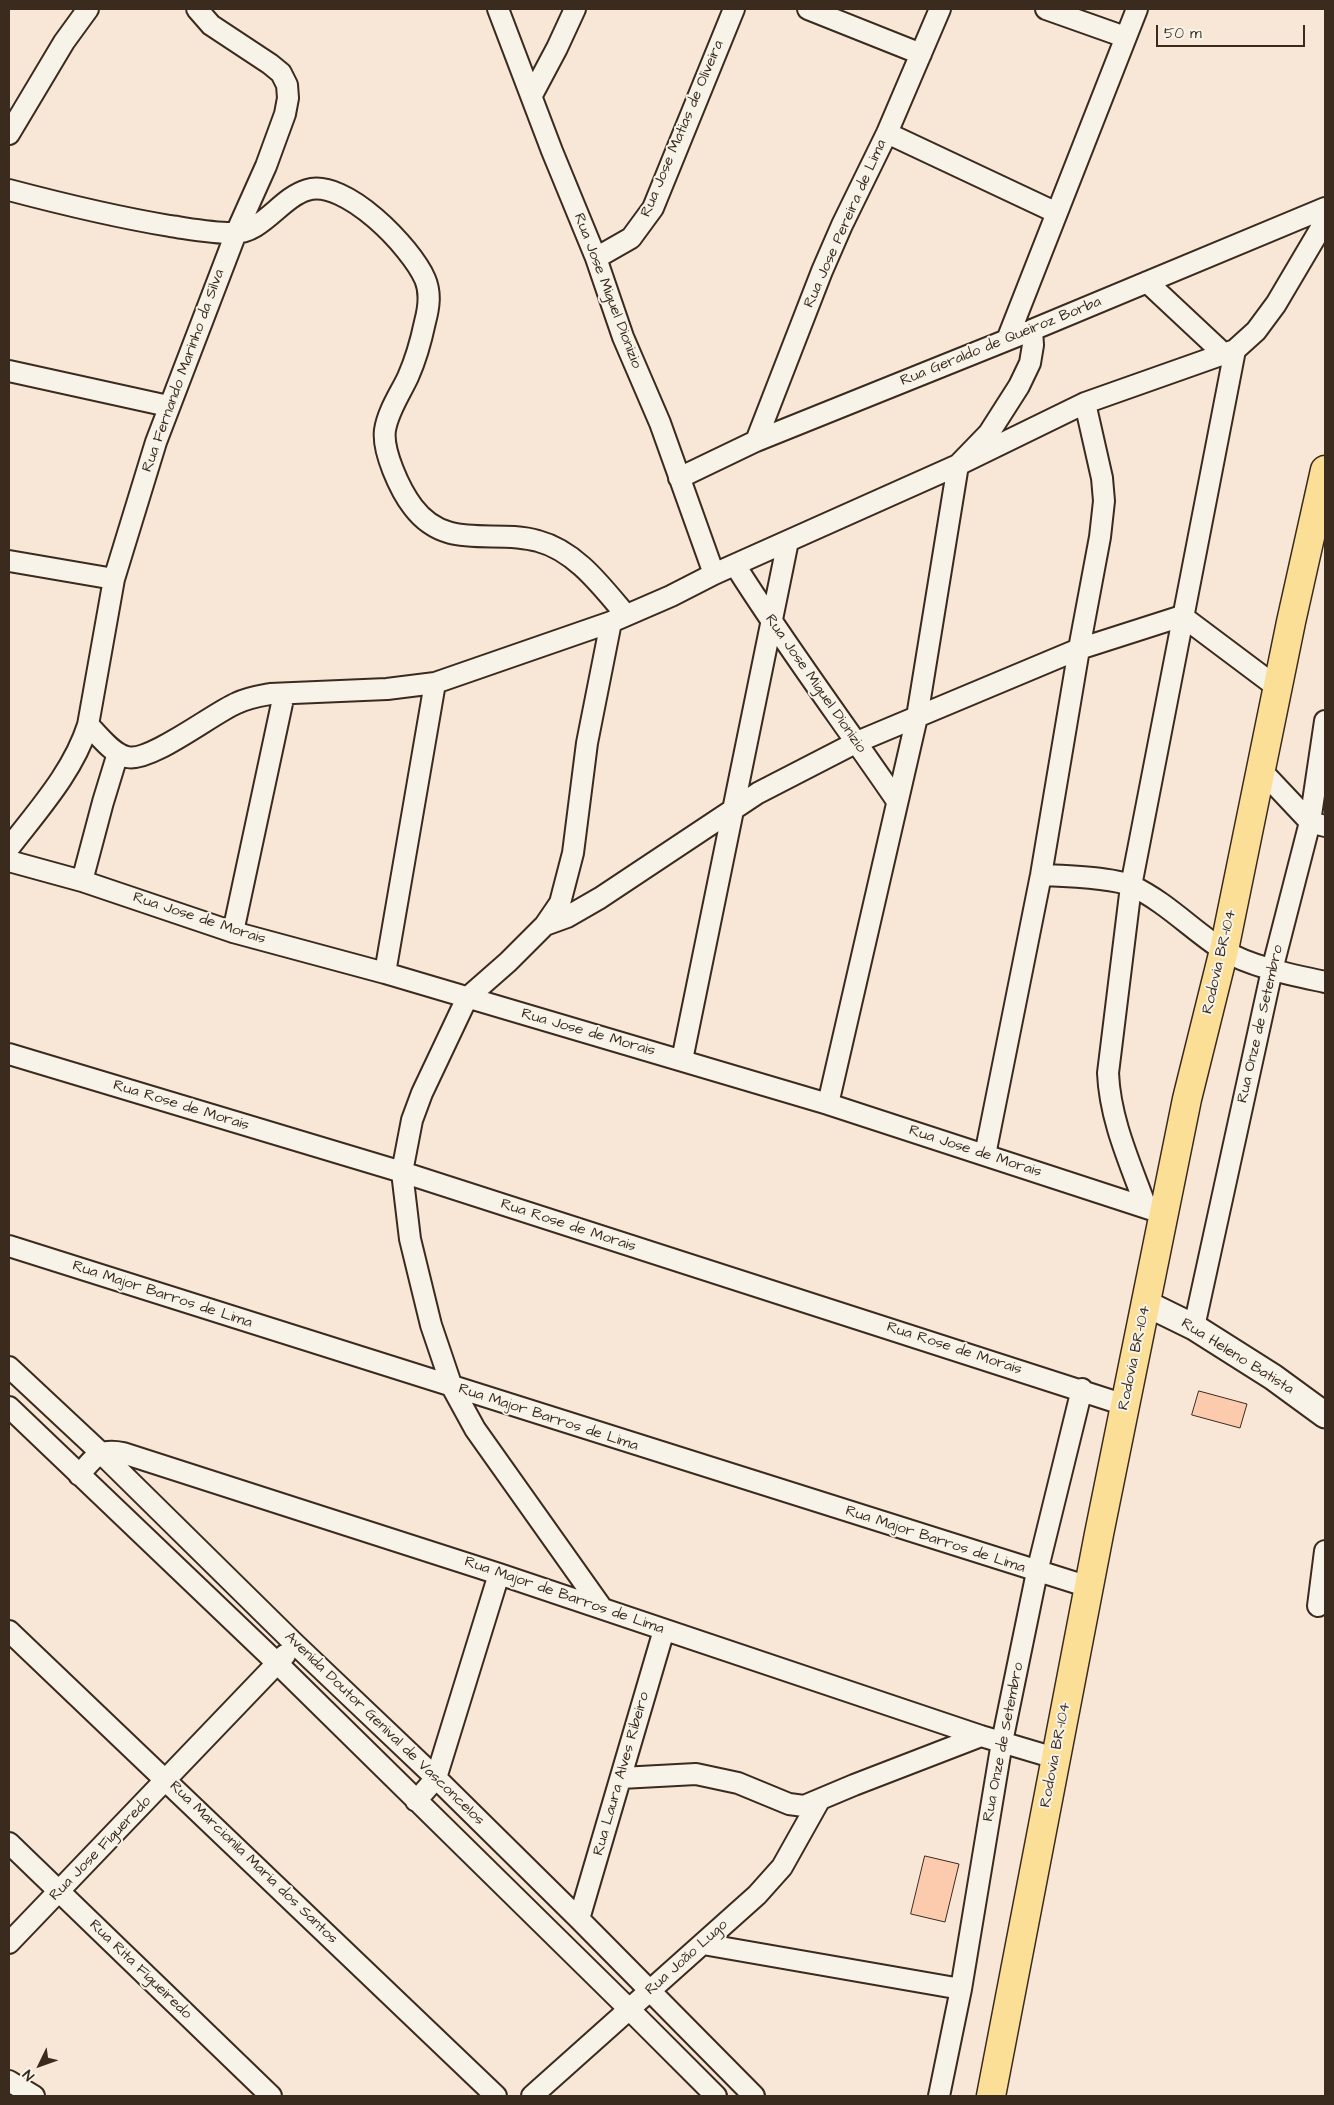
<!DOCTYPE html>
<meta charset="utf-8">
<style>
body{margin:0}
#map{position:relative;width:1334px;height:2105px;overflow:hidden;background:#f8e7d6;font-family:"Architects Daughter",sans-serif}
canvas{display:block}
.frame{position:absolute;inset:0;border:10px solid #3b2a1e;pointer-events:none}
.north{position:absolute;left:15px;top:2040px;width:50px;height:50px;-webkit-text-stroke:4px #f7f3e8;paint-order:stroke;rotate:228deg;font-size:14px;font-weight:700;line-height:20px;text-align:center;color:#3b2a1e}
.north::after{content:'';display:block;margin:auto;width:18px;height:22px;background:#3b2a1e;clip-path:polygon(50% 0,100% 100%,50% 72%,0 100%)}
.scale{position:absolute;left:1156px;top:25px;width:149px;height:22px;box-sizing:border-box;border:2px solid #3b2a1e;border-top:0;padding-left:6px;font-size:15px;line-height:18px;white-space:nowrap;color:#3b2a1e;-webkit-text-stroke:4px #f7f3e8;paint-order:stroke}
</style>
<div id="map">
<canvas width="1334" height="2105"></canvas>
<div class="frame"></div>
<div class="north">N</div>
<div class="scale">50 m</div>
</div>
<script>
const ctx = document.querySelector('canvas').getContext('2d');
ctx.lineJoin = 'round';
function fill(path, color) { ctx.fillStyle = color; ctx.fill(path, 'evenodd'); }
function trace(path, color, width, dash) { ctx.strokeStyle = color; ctx.lineWidth = width; ctx.lineCap = dash ? 'butt' : 'round'; ctx.setLineDash(dash || []); ctx.stroke(path); }
function label(font, color, halo, rows, align = 'center') {
  ctx.font = font + ' "Architects Daughter",sans-serif'; ctx.lineWidth = 4; ctx.setLineDash([]); ctx.textBaseline = 'middle'; ctx.strokeStyle = halo; ctx.fillStyle = color; for (const [text, x, y, turn = 0] of rows) {
    ctx.save(); ctx.translate(x, y); ctx.rotate((+turn || 0) * Math.PI / 180); ctx.textAlign = isNaN(turn) ? turn : align; if (halo) ctx.strokeText(text, 0, 0); ctx.fillText(text, 0, 0); ctx.restore();
  }
}
const building = new Path2D(`
 M1199,1391L1247,1404L1240,1428L1192,1415Z
 M925,1856L959,1864L945,1922L911,1914Z`);
fill(building, '#fccaac');
trace(building, '#3b2a1e', 1);
const minor = new Path2D(`
 M498,9L552,151L596,258L623,337L660,423L714,574
 M808,9L921,54
 M1046,9L1125,37
 M532,95L557,48L575,9
 M887,133L1057,213
 M9,134L64,42L88,9
 M9,190C62,204 116,217 170,226C191,229 211,233 232,233C262,234 280,198 307,190C345,178 411,247 425,279C431,293 429,307 425,322C421,341 416,359 408,377C400,394 388,411 385,430C382,451 400,490 413,507C447,552 493,528 538,541C576,551 602,587 626,615
 M596,258L631,238L653,208L734,9
 M1147,282L1225,355
 M1007,340L1137,9
 M9,371L168,406
 M756,441L822,271L842,225L887,133L940,9
 M679,478L756,441L1032,330L1325,208
 M9,561L114,579
 M735,565C786,646 843,722 897,801
 M88,725C99,735 112,754 127,757C150,763 213,713 237,703C247,698 259,696 270,694L387,689L435,683L611,622L671,596L714,574L958,465L1085,403L1235,350L1256,331L1276,304L1325,221
 M1261,770L1310,822L1325,826
 M9,848C38,810 73,772 88,725L114,579L156,442L236,233L266,166L285,114L288,98L287,85L281,73L270,64L211,25L197,9
 M9,861L82,881L233,932L385,973L828,1104L1165,1214
 M1041,875C1065,876 1112,877 1132,886C1166,902 1192,930 1223,950C1251,967 1293,975 1325,982
 M82,881L103,802L118,753
 M545,925L567,917L600,898L758,793L857,742L1079,649L1182,616L1278,688
 M233,932L284,694
 M385,973L435,683
 M9,1054L402,1172L1125,1405
 M682,1060L788,541
 M828,1104L917,717L958,465L989,433L1019,386L1030,363L1033,345L1032,330
 M985,1155L1041,875L1079,649L1100,537L1104,501L1102,478L1085,403
 M1146,1207C1130,1163 1110,1120 1108,1073L1131,886L1235,350
 M9,1246L1089,1587
 M1194,1327L1272,970L1310,822L1325,721
 M9,1367L100,1452L295,1644L436,1778L579,1919L754,2096
 M9,1407L277,1663L629,2009L716,2096
 M79,1475C95,1457 98,1448 123,1453L499,1574L981,1736L1055,1758
 M1318,1606L1325,1551
 M602,1608L475,1429L452,1387L431,1325L410,1239L402,1172L412,1120L422,1093L467,998L508,962L545,925L560,903L573,853L587,743L611,622
 M9,1631L496,2096
 M621,1778L696,1774L738,1783L789,1804L804,1806L854,1785L981,1736
 M416,1801L436,1778L499,1574
 M9,1843L271,2096
 M579,1919L664,1630
 M9,1943L285,1655
 M703,1944L961,1989
 M9,2081L34,2096
 M532,2096L757,1895L782,1867L819,1801
 M939,2096L961,1989L1002,1742L1037,1572L1082,1389`);
const tertiary = new Path2D(`
 M1147,1304L1194,1327L1273,1377L1325,1415`);
const trunk = new Path2D(`
 M991,2096L1099,1534L1187,1099L1224,950L1291,622L1325,470`);
trace(minor, '#3b2a1e', 24);
trace(tertiary, '#3b2a1e', 29);
trace(trunk, '#3b2a1e', 31);
trace(minor, '#f7f3e8', 20);
trace(tertiary, '#f7f3e8', 25);
trace(trunk, '#fbdf96', 28);
label('15px', '#3b2a1e', '#f7f3e8', [
 ["Rua Jose Matias de Oliveira",683,129,-67],
 ["Rua Jose Pereira de Lima",846,224,-66],
 ["Rua Jose Miguel Dionizio",607,291,69],
 ["Rua Geraldo de Queiroz Borba",1001,342,-22],
 ["Rua Fernando Marinho da Silva",184,371,-70],
 ["Rua Jose Miguel Dionizio",815,684,55],
 ["Rua Jose de Morais",199,919,18],
 ["Rodovia BR-104",1220,962,-77],
 ["Rua Onze de Setembro",1261,1024,-77],
 ["Rua Jose de Morais",588,1033,16],
 ["Rua Rose de Morais",181,1106,17],
 ["Rua Jose de Morais",975,1152,18],
 ["Rua Rose de Morais",568,1226,18],
 ["Rua Major Barros de Lima",162,1295,18],
 ["Rua Rose de Morais",954,1349,18],
 ["Rua Heleno Batista",1237,1357,32],
 ["Rodovia BR-104",1135,1358,-78],
 ["Rua Major Barros de Lima",548,1418,18],
 ["Rua Major Barros de Lima",935,1540,18],
 ["Rua Major de Barros de Lima",564,1596,19],
 ["Avenida Doutor Genival de Vasconcelos",384,1729,44],
 ["Rua Onze de Setembro",1004,1742,-79],
 ["Rodovia BR-104",1056,1755,-79],
 ["Rua Laura Alves Ribeiro",622,1774,-74],
 ["Rua Jose Figueredo",101,1849,-46],
 ["Rua Marcionila Maria dos Santos",253,1863,44],
 ["Rua João Lugo",687,1958,-42],
 ["Rua Rita Figueiredo",140,1970,44]
]);
</script>
